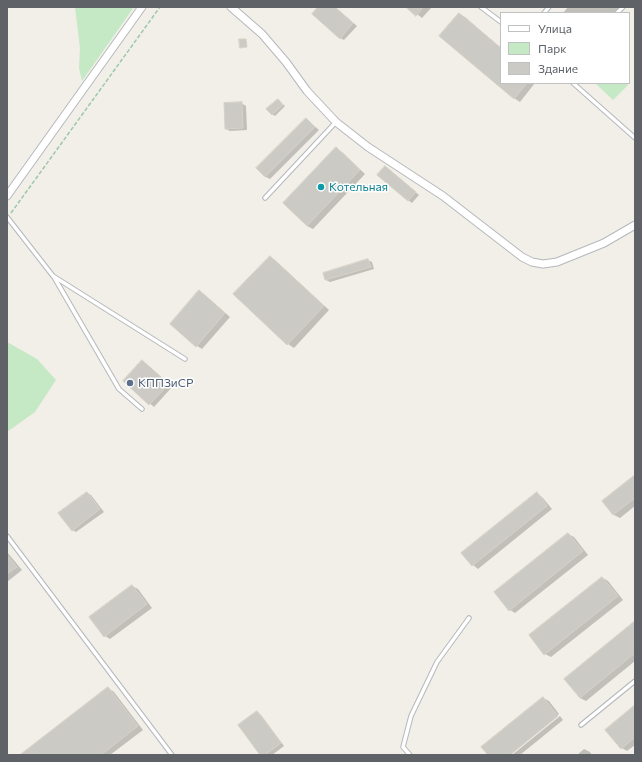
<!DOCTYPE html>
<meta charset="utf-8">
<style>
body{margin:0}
#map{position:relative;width:642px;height:762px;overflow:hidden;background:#f1efe8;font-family:Commissioner,sans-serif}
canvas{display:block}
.frame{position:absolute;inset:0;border:8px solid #5f6368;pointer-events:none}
.legend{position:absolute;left:500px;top:12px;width:130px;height:72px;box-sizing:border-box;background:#fff;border:1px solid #bfc1c3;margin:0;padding:5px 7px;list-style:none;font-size:12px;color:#5f6368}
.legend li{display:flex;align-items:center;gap:8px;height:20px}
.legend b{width:20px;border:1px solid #bfc1c3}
</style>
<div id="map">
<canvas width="642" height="762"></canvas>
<div class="frame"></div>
<ul class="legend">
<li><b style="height:5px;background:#fff"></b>Улица</li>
<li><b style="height:11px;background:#c5e8c5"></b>Парк</li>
<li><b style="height:11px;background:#cccac5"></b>Здание</li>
</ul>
</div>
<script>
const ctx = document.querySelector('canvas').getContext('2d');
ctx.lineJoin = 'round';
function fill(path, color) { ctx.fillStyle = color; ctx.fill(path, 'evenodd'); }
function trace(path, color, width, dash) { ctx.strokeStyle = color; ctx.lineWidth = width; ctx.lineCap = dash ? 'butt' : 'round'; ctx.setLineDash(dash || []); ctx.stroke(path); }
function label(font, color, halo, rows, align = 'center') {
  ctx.font = font + ' Commissioner,sans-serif'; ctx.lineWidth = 3; ctx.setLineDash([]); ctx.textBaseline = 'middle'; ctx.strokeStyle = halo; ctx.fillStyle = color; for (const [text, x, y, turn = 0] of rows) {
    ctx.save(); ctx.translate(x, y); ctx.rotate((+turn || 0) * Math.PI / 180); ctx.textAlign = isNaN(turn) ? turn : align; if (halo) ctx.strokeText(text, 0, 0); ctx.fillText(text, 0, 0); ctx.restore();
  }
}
fill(new Path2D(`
 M75,7H134L82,81L79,68L80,48Z
 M595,83H626L628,85L613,100Z
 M7,342L37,359L56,380L35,412L7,432Z`), '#c5e8c5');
fill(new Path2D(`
 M320,7H335L357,26L344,40L340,38Z
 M408,7H432L422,18Z
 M568,7H622L617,13H563Z
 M459,14L465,17L501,48V83H535L520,102L514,98L441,36Z
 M278,100L285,106L275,116L272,114Z
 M241,103L246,106L247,130L230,131L226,129Z
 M306,119L319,130L270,179L266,177L257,168Z
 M336,149L342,152L365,174L313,229L307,226Z
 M386,167L419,195L412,203L408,200Z
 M270,257L275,260L329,310L294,348L288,344L235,294Z
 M368,260L372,262L374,269L330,282L326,280L324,273Z
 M199,292L205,295L230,317L202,349L197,346Z
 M142,361L172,387L154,407L124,381Z
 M635,477V506L620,518L614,515L604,502Z
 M87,493L91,495L104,512L76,532L72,530Z
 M537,493L542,497L552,509L478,569L473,565Z
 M568,534L574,537L588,555L515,613L510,610Z
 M7,552L22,570L7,582Z
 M603,578L608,581L623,600L551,657L545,654Z
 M132,586L138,589L152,608L110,639L105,636Z
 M635,623V661L586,701L580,698Z
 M108,688L114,692L143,730L110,755H22Z
 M543,698L549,701L559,714L509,755H489Z
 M635,706V745L627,751L622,748Z
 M257,712L261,715L284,746L272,755H261Z
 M560,716L563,720L520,755H512Z
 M584,749L590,752L592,755H577Z`), '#0003');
const building = new Path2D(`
 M318,7H335L353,23L340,39L312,14Z
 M406,7H423L416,16Z
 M459,13L501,48V83H527L514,99L439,36Z
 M239,39H246L247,47L240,48Z
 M278,99L283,105L272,115L266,109Z
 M242,102L243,128L225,129L224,103Z
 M306,118L315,127L265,177L256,168Z
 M336,147L360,170L307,226L283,203Z
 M385,166L416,192L408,201L377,175Z
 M270,256L324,306L287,345L233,294Z
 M368,259L371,267L325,280L323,273Z
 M199,290L225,313L196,347L170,324Z
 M142,360L169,384L149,405L123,381Z
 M635,475V498L613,515L602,501Z
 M87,492L100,509L72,531L58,513Z
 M537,492L547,506L472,566L461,553Z
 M568,533L583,551L509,611L494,592Z
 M7,555L17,567L7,574Z
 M602,577L618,596L544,655L529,635Z
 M132,585L147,604L104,637L89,617Z
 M635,621V653L580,698L564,679Z
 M108,687L138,726L101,755H20Z
 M543,697L558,716L510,755H488L481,747Z
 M635,705V737L621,749L605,730Z
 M257,711L281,743L265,755H260L238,725Z`);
fill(building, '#cccac5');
trace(building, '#d6d1c6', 1);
const service = new Path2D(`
 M481,7L501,22
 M544,13L549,7
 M617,13L623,7
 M573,83L635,138
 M265,198L336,122
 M7,217L53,276L185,359
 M54,277L119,389L142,409
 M7,536L172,755
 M581,725L635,681
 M410,755L403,747L411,716L437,662L469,618`);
const minor = new Path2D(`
 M231,7L262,34L286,62L307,91L336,122L368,147L443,196L522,257L532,262L543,264L557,262L604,243L635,225
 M7,196L142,7`);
trace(service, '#b5b8bc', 5.5);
trace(minor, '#b5b8bc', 9);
trace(new Path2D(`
 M11,213L160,7`), '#9cc7a9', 1.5, [4, 2]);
trace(service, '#fff', 3.5);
trace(minor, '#fff', 7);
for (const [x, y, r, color] of [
 [321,187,4,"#0f9aa8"],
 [130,383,4,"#5c6f8a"]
]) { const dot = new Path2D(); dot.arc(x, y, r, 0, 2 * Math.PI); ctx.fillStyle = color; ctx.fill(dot); trace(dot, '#fff', 1.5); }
label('12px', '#0d838f', '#fff', [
 ["Котельная",329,187]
], 'left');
label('12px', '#4e5e75', '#fff', [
 ["КППЗиСР",138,383]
], 'left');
</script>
